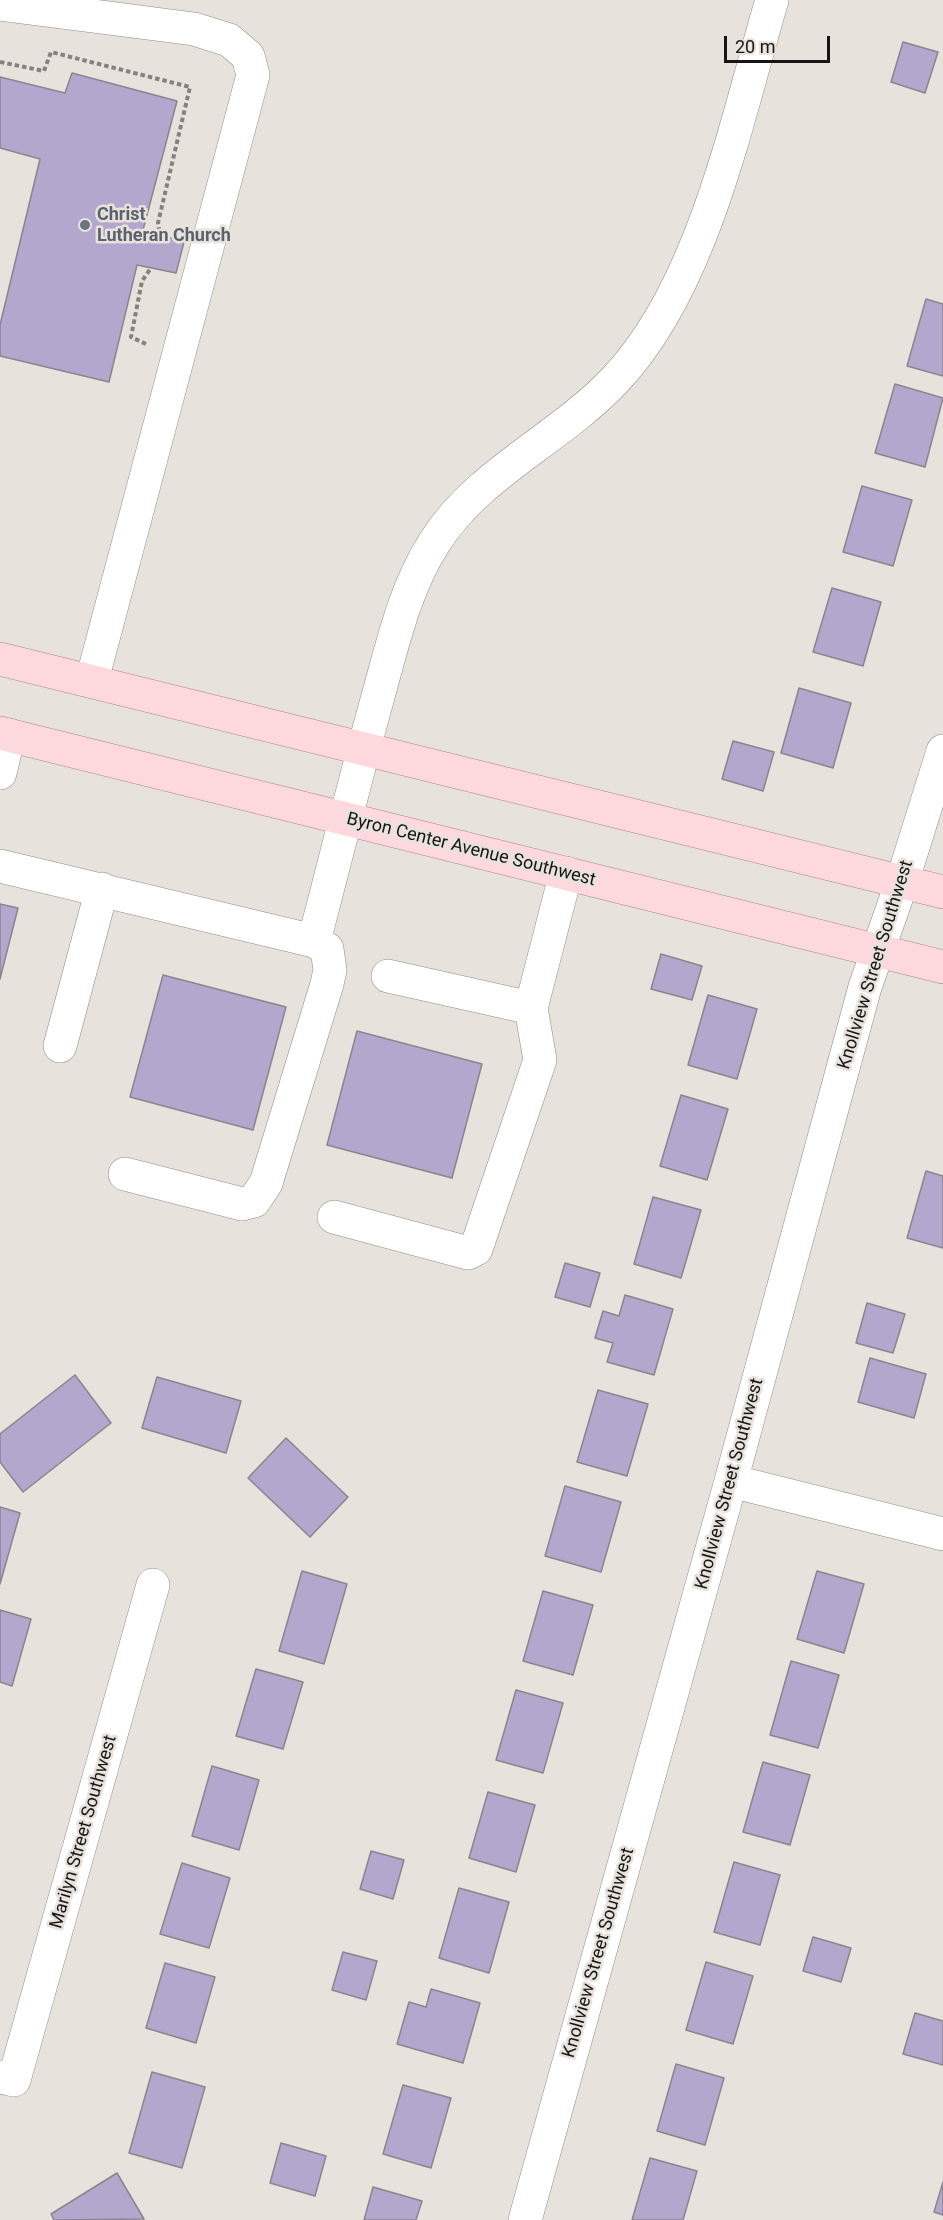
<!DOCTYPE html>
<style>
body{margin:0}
#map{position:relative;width:943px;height:2220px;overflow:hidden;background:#e7e3dc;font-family:Roboto,sans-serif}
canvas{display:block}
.scale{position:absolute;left:724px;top:36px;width:106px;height:27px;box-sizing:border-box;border:3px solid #181614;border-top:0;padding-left:8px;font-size:18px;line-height:21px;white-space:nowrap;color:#181614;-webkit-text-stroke:4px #e7e3dc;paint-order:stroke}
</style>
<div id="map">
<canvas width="943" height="2220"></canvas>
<div class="scale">20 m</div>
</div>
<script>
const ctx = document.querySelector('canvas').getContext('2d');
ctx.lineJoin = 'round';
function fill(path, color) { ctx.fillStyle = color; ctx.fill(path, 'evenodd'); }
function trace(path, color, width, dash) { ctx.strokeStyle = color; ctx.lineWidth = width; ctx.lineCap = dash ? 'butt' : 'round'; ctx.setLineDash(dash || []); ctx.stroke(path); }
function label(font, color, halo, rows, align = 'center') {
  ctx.font = font + ' Roboto,sans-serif'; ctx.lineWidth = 5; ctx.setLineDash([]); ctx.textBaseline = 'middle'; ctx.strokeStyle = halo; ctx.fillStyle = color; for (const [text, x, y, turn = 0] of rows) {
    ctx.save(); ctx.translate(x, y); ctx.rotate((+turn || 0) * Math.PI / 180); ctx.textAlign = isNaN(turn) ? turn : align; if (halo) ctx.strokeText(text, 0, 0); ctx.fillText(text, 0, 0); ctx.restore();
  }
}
const building = new Path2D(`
 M903,42L938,52L925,93L891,82Z
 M72,73L177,101L143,230L184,242L176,273L137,265L109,382L0,356V325L40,159L0,148V77L65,93Z
 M926,299L943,304V376L907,366Z
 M895,384L943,398L925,467L875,453Z
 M862,486L912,500L893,566L843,552Z
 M832,588L881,602L863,666L813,652Z
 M799,688L851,703L833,768L781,753Z
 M733,741L774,752L763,791L722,779Z
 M0,904L18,908L0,979Z
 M661,954L702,966L692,1000L651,989Z
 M163,975L286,1007L253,1130L130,1097Z
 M708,995L757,1009L737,1079L688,1065Z
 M357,1031L482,1064L452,1178L327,1145Z
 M681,1095L728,1109L707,1180L660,1166Z
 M926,1171L943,1176V1248L907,1238Z
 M653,1197L701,1210L681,1278L634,1264Z
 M565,1263L600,1273L590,1307L555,1297Z
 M625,1295L673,1309L654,1375L607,1362L613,1343L595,1338L603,1311L619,1316Z
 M867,1303L905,1314L893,1353L856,1343Z
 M870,1358L926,1374L914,1418L858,1402Z
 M75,1375L111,1423L23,1492L0,1462V1434Z
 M157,1377L241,1401L226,1453L142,1428Z
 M598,1390L648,1404L627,1476L577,1462Z
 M286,1438L348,1497L310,1537L248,1478Z
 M565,1486L621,1502L601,1572L545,1556Z
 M0,1507L20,1513L0,1584Z
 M302,1571L347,1584L324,1664L279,1651Z
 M817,1571L864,1584L844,1653L797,1639Z
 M543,1591L593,1605L573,1675L523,1661Z
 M0,1610L31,1619L12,1686L0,1682Z
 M791,1661L839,1675L818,1748L770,1735Z
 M256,1669L303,1682L283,1749L236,1736Z
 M516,1690L563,1703L543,1773L496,1760Z
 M763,1762L810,1775L790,1845L743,1832Z
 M212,1766L259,1780L239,1850L192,1836Z
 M488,1792L535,1805L516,1872L469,1858Z
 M371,1851L404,1860L393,1899L360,1889Z
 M734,1862L780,1875L760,1945L714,1932Z
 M182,1863L230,1878L209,1948L160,1934Z
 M459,1888L509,1902L489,1973L439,1958Z
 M813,1937L851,1948L841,1982L803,1971Z
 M343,1952L377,1961L366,2000L332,1990Z
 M706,1962L753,1976L733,2044L686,2030Z
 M165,1963L215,1977L196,2043L146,2028Z
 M431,1989L480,2003L463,2063L397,2044L409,2002L426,2007Z
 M915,2013L943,2021V2065L903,2054Z
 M676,2064L724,2078L705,2145L657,2131Z
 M152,2072L205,2087L182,2168L129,2153Z
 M403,2085L451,2098L431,2168L383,2154Z
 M281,2143L326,2156L315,2196L270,2183Z
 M650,2158L697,2171L683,2220H632Z
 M117,2173L144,2219L54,2220L51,2214Z
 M943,2182V2215L934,2212Z
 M373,2187L422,2201L416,2220H364Z`);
fill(building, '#b3a7cd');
trace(building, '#88868d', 1.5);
const minor = new Path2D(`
 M0,4L194,29L229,40L248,56L253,75L92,680
 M0,773L9,735
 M0,866L314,941L327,949L330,970L327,984L266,1183L254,1201L242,1204L125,1174
 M314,941C335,861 355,780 377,700C392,647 404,590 434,543C478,473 558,440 614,381C703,289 736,121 772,0
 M388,976L531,1008L566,873
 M60,1046L102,889
 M334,1217L468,1253L476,1249L540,1060L531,1008
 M731,1481L943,1534
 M0,2077L14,2080L153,1585
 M525,2220L731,1481L865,987L902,882L943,751`);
const major = new Path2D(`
 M0,659L943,892
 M0,733L943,967`);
trace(minor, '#8f8c85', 34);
trace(major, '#ac8386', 34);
trace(new Path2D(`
 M0,62L44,71L51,52L190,87L158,223L160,235
 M146,344L131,337L142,281L151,268`), '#85827d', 4, [4.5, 3]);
trace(minor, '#fff', 33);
trace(major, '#fdd8dc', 33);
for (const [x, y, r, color] of [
 [85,225,6,"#6b7280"]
]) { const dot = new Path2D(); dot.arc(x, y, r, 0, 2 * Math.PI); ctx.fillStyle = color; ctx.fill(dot); trace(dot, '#e7e3dc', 2); }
label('bold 18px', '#5b616d', '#e7e3dc', [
 ["Christ",97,215],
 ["Lutheran Church",97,236]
], 'left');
label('18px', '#181614', '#e7e3dc', [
 ["Byron Center Avenue Southwest",471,850,14],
 ["Knollview Street Southwest",876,965,-73],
 ["Knollview Street Southwest",730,1484,-75],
 ["Marilyn Street Southwest",84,1832,-74],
 ["Knollview Street Southwest",599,1953,-74]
]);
</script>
